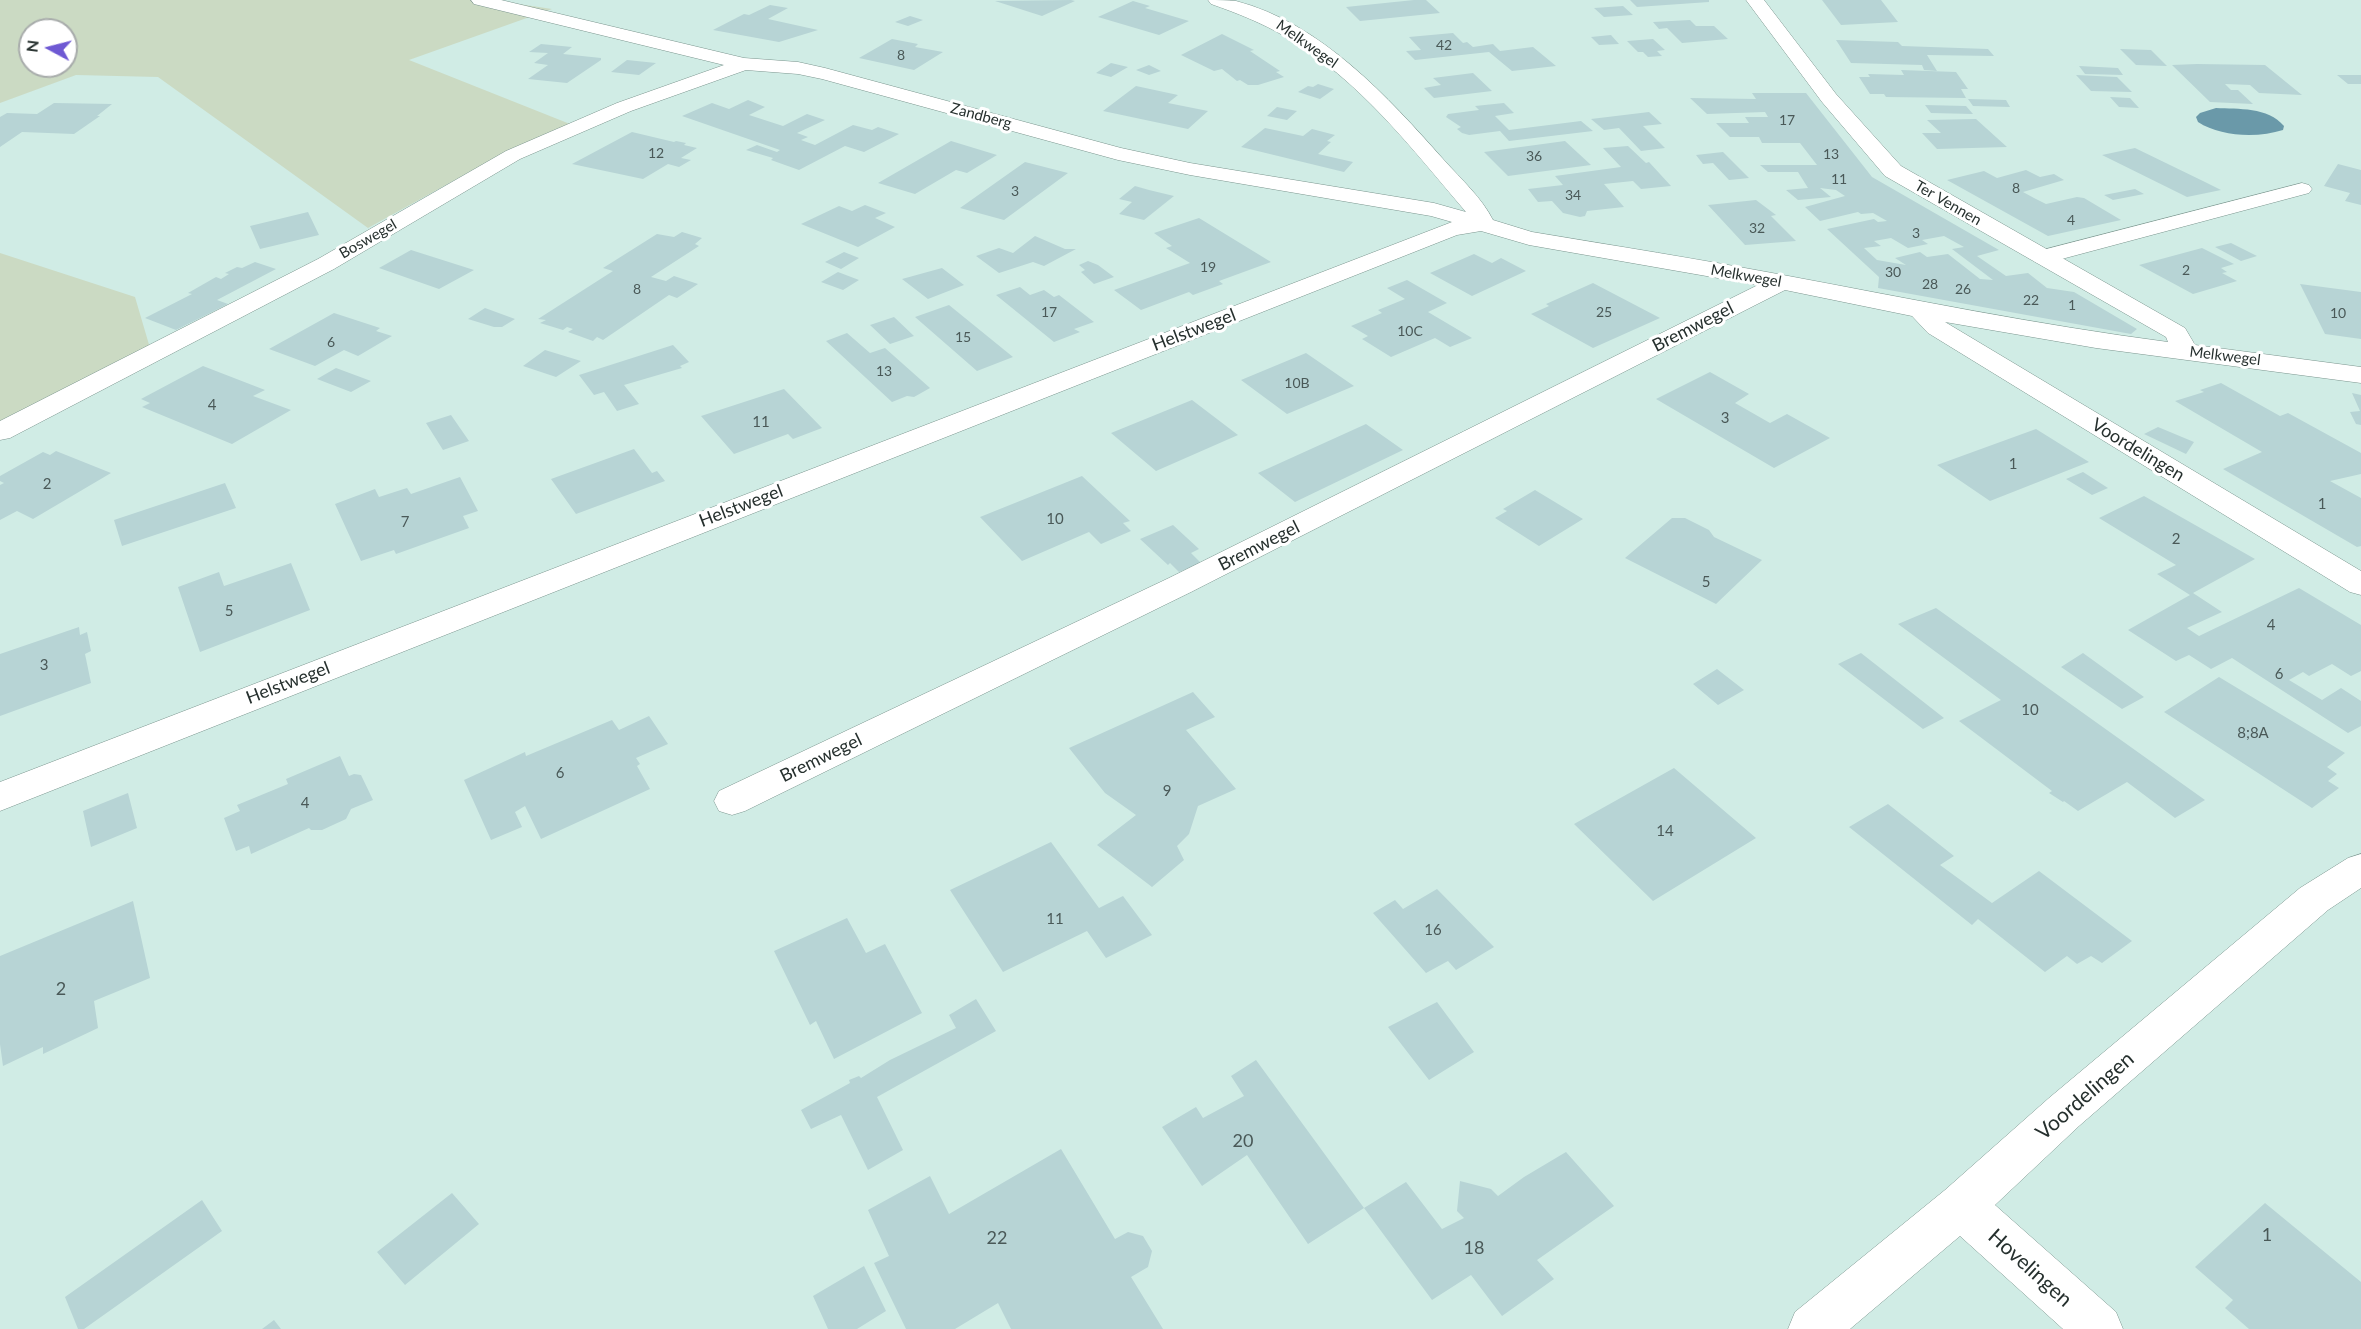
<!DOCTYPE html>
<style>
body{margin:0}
#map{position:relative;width:2361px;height:1329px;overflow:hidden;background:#d0ece5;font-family:Lato,sans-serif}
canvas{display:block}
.north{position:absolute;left:18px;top:18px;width:60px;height:60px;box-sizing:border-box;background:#fff;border:2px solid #a8acab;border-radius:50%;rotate:277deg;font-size:16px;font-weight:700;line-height:24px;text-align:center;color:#26302e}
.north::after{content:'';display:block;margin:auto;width:21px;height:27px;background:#6e59d3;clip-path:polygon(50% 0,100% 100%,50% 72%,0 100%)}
</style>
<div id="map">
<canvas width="2361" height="1329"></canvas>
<div class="north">N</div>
</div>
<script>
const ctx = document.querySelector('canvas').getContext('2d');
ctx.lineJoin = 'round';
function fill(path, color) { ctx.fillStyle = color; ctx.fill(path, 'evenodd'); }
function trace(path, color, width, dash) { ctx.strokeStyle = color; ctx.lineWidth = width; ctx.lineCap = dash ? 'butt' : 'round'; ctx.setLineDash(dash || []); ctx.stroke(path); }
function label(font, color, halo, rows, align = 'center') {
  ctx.font = font + ' Lato,sans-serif'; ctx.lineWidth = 6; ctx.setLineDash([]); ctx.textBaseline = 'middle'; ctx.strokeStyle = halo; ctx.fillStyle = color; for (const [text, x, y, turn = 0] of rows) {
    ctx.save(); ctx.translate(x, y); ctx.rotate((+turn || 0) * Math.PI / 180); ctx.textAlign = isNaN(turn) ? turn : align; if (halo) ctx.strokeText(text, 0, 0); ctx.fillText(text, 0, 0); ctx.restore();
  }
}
fill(new Path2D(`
 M0,0H492L552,9L409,60L570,124L504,153L368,228L158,77L76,75L0,103ZM30,30H66V66H30Z
 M0,253L135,297L150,348L0,425Z`), '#cbdac3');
fill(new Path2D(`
 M2216,108C2238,109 2268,107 2284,126L2283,130C2258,138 2221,137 2198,122L2196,117L2200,113Z`), '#6a99a9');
fill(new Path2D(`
 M1071,0L1075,1L1042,16L995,1Z
 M1414,0H1426L1440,13L1360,21L1346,7Z
 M1630,0H1709V2L1637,7Z
 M1822,0H1881L1898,22L1841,25Z
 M1133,1L1150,6L1145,8L1189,21L1159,35L1098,17Z
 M770,5L788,8L768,19L818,30L779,42L713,30L744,14L749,15Z
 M1623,6L1633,15L1604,17L1594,8Z
 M910,16L923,20L908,26L895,22Z
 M1690,20L1696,26H1714L1728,39L1682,43L1667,28L1659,29L1653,22Z
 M1453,33L1463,43L1467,42L1473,47L1493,44L1500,51L1533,47L1556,66L1512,71L1489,52L1415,60L1406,51L1421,50L1409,37Z
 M1222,34L1254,50L1250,51L1280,71L1276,72L1284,77L1258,85H1248L1240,80L1237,81L1222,69L1214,71L1181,55Z
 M1611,35L1619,44L1599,45L1591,37Z
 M892,39L918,44L915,47L943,52L914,70L859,58Z
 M1653,39L1665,50L1657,51L1662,56L1648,57L1643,52H1638L1627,41Z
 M1836,40L1898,42L1902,46L1988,49L1994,56L1927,55L1937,71L1924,70L1922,65L1851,63Z
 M541,44L572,47L563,54L601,58V60L567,83L528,79L548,65L534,63L548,53L529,52Z
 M2120,49L2151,50L2167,66L2136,65Z
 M627,60L656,63L639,75L611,72Z
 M1111,63L1128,67L1111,77L1096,73Z
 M2197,64L2265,65L2302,95L2259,93L2250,85L2225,84L2231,90H2238L2253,104L2210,102L2172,65Z
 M1149,65L1161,71L1149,75L1136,70Z
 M2079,66L2118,68L2123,75L2085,74Z
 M1901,70L1956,72L1968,89H1961L1966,98L1886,97L1884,94H1870L1859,77H1870L1868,74L1904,75Z
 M1473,73L1492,91L1434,98L1424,88L1441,85L1433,78Z
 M2076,75L2117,77L2132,92L2091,91Z
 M2337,75H2361V84H2348Z
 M1318,84L1334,89L1320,99L1298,92L1308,86L1313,87Z
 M1136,86L1178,95L1168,103L1208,111L1188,129L1103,111Z
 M1752,93H1806L1872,177L1999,250L1977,256L2006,276L2028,273L2047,288L2074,292L2137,329L2131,334L1878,288L1879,277L1827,229L1874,219L1878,222L1887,221L1873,213L1861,214L1858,212L1820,221L1805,207L1845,196L1836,190L1820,188L1831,197L1798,200L1786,190L1808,188L1798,172H1768L1760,165H1817L1800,143H1762L1759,137H1730L1716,123H1749L1745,117H1768L1765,112L1707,114L1690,98L1756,99ZM1944,236L1964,247L1952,249L1993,280L1980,279L1948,254L1927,257L1920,252L1895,258L1906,265L1877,260L1864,248L1881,246L1874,241L1891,238L1908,248L1928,244L1922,240Z
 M2110,97L2130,98L2139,108L2119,107Z
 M1968,99L2006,100L2010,107L1973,106Z
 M748,100L765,107L749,115L783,126L807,114L825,120L797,133L808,137L801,140L815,145L853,125L872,130L878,127L899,134L864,152L845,146L799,170L771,160L773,158L746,150L757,145L777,152L780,150L682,116L712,103L729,109Z
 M54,103L112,104L97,116H100L74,134L22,132L0,147V117L7,113L37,114Z
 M1504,103L1514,113L1495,116L1509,130L1581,121L1593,131L1509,141L1500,131L1469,135L1462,133L1457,129L1461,127L1446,117L1448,114L1479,110L1475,106Z
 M1925,105L1966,106L1973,114L1931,113Z
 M1277,107L1297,111L1287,120L1267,116Z
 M1649,112L1662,124L1643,126L1665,148L1641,151L1619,128L1604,130L1591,119Z
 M1976,119L2007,147L1937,149L1922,133H1941L1927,120Z
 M1265,128L1303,136L1312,129L1335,135L1327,141L1331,142L1318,154L1353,162L1344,172L1241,147Z
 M632,132L674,142L676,141L686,143L684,145L697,148L681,158L691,160L679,167L668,164L643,179L572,164Z
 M951,141L997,155L967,173L956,170L915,194L878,183Z
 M1565,141L1591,165L1508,176L1484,152Z
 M1628,146L1646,163L1649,162L1671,186L1641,189L1633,181L1604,184L1624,207L1587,211L1585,216L1580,217L1563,213L1552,201L1538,202L1528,189L1563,185L1555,176L1621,167L1603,148Z
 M2135,148L2205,182L2221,190L2187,197L2102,155Z
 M1723,152L1749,178L1729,180L1713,163L1703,164L1696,155Z
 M1025,162L1068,173L1004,220L960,208Z
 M2338,164L2361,170V205L2345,201L2350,193L2324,186Z
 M2026,170L2040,177L2054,174L2064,180L2023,192L2034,198L2046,204L2077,197L2084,198L2121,220L2048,236L1947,180L1984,171L1997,178Z
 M1135,186L1149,190L1174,196L1144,220L1119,214L1132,202L1119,199Z
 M2135,189L2144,194L2113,200L2104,195Z
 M1756,200L1776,215L1771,216L1796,241L1745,245L1708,205Z
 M865,205L886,213L875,218L895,227L858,247L801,224L839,206L852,211Z
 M308,212L319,235L260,249L250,226Z
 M1199,218L1271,262L1219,281L1223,284L1193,295L1189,292L1141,310L1114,290L1190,263L1166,248L1172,246L1154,233Z
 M682,232L702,238L695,244L699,246L651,277L666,281L674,276L698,284L677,298L669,295L603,340L597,337L593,341L568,332L573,329L567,327L563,330L540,323L546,320L538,319L613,271L603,268L657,234L674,237Z
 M1035,236L1065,249H1076L1044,266L1033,262L999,273L976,256L999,248L1013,253Z
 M2231,243L2257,256L2241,261L2215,247Z
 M2202,248L2234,264L2221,268L2227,272L2222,273L2237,281L2193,294L2139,265Z
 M411,250L474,270L439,289L379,268Z
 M844,252L859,258L841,269L825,262Z
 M1474,254L1492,263L1501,258L1526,271L1472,296L1430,273Z
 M1088,261L1098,265L1114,277L1094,284L1081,272L1085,270L1079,265Z
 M255,262L276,269L217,300L228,304L176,330L145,318L192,294L188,293L216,277L221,279L229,274L225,273L237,267L242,268Z
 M942,268L964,285L928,299L902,279Z
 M838,272L859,280L843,290L821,282Z
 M1407,280L1447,303L1428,312L1472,338L1450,347L1435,338L1391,357L1362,339L1368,336L1351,326L1382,313L1378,310L1405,299L1387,288Z
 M1593,283L1660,318L1593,348L1531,314L1549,306L1546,304Z
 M2300,284L2361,292V339L2325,334Z
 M1020,287L1030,295L1044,290L1054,297L1059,295L1094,322L1074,329L1080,332L1054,342L996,295Z
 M949,305L1013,357L977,371L915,317Z
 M485,308L515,319L502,327H494L468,319Z
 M334,313L380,328L376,331L392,336L358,356L344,350L315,366L269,349Z
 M894,317L914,336L890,344L870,325Z
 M847,333L870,353L885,348L930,388L914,397L907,396L892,402L826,341Z
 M673,345L689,362L680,366L682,368L624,385L639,404L617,411L604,392L594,395L579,375Z
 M545,350L581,361L556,377L523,366Z
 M1306,353L1354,386L1287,414L1241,380Z
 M203,366L265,390L253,396L291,410L232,444L142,407L150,403L141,399Z
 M336,368L371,381L351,392L317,379Z
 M1710,372L1749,394L1735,403L1770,423L1787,414L1830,438L1774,468L1656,399Z
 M2221,383L2280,416L2288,413L2361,453V474L2330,481L2361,498V546L2357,547L2223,469L2262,452L2175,401L2204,392L2200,390Z
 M784,389L822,428L793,439L788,434L734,454L701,416Z
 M2352,393L2361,395V425L2356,424L2350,412L2360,411Z
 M1192,400L1238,435L1156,471L1111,433Z
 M451,415L469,441L443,450L426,423Z
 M1366,424L1403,450L1295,502L1258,473Z
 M2158,427L2194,442L2186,454L2144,434Z
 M2036,429L2089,462L1990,501L1937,465Z
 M634,449L652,473L657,471L665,481L576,514L551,479Z
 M56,451L111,473L33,519L17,511L0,520V485L4,483L0,481V476L43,452L50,455Z
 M2083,472L2108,488L2092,495L2066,479Z
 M1082,476L1130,521L1123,523L1131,531L1101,544L1089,532L1022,561L980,517Z
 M460,477L478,511L463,516L469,528L396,554L394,550L361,561L335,504L375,489L379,497L407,488L411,494Z
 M225,483L236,508L122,546L114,520Z
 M1535,490L1583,519L1539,546L1495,518L1507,511L1503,509Z
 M2144,496L2255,559L2193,593L2222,612L2187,628L2199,636L2299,588L2361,625V671L2351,676L2332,664L2309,676L2303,672L2289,680L2322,700L2341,688L2361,701V726L2348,733L2232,658L2211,669L2189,655L2176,661L2128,630L2190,595L2157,574L2176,565L2099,518Z
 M1672,518H1685L1709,530L1714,537L1762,560L1716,604L1625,558Z
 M1173,525L1199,549L1191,553L1201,563L1179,572L1170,563L1168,565L1140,539Z
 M291,563L310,610L200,652L178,587L219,572L224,586Z
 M1936,608L2205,800L2175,818L2127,782L2078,811L2064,801L2063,802L2049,793L2052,791L1959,721L2001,700L1898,624Z
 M79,627L80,635L87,632L91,651L85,654L91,683L0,716V654Z
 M1861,653L1944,718L1923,729L1838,664Z
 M2083,653L2144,697L2122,709L2061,667Z
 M1717,669L1744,690L1718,705L1693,684Z
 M2219,677L2345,753L2327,767L2337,774L2328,781L2339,788L2312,808L2164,712Z
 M1193,692L1215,717L1186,730L1236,789L1198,806L1189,834L1177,846L1184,860L1152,887L1097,845L1136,815L1105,793L1069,748Z
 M649,716L668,744L636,758L640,764L637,766L650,789L541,839L525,806L515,812L522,827L491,840L464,780L525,752L526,756L612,720L619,730Z
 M340,756L349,776L354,774L361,775L373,800L351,809L346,819L322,830H311L309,828L251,854L249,846L236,851L224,818L240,811L237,805L288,784L286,779Z
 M1674,768L1756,838L1653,901L1574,824Z
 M128,793L137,828L91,847L83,811Z
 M1888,804L1954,856L1940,865L1992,903L2039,871L2132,941L2102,963L2091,956L2077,964L2067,956L2045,972L1978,919L1972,925L1849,827Z
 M1051,842L1099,908L1123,896L1152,935L1106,958L1087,931L1003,972L950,890Z
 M1437,889L1494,947L1456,970L1448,961L1426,973L1373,913L1395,900L1403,909Z
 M133,901L150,978L94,1001L98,1028L43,1054V1047L3,1066L0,1044V956Z
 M847,918L866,953L885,944L922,1013L834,1059L816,1021L810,1025L774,951Z
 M976,999L996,1031L877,1097L903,1150L868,1170L841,1115L811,1129L801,1110L850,1083L849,1080L859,1076L861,1078L890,1060L956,1028L949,1015Z
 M1437,1002L1474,1052L1429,1080L1388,1027Z
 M1256,1060L1364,1208L1308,1244L1247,1155L1202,1186L1162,1127L1196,1107L1203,1118L1244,1096L1231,1076Z
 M1061,1149L1115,1239L1128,1232L1143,1236L1152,1251L1148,1267L1131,1277L1163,1329H1011L998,1303L955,1329H906L874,1263L889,1256L868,1210L930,1176L949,1214Z
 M1566,1152L1614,1206L1537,1260L1554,1279L1502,1316L1471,1275L1432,1300L1364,1208L1406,1182L1442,1229L1464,1218L1457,1211L1460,1181L1491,1189L1498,1196L1524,1177Z
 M452,1193L479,1224L405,1285L377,1252Z
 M202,1200L222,1231L84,1329H78L65,1297Z
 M2265,1203L2361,1282V1329H2249L2225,1308L2233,1300L2195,1267Z
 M864,1266L886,1311L857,1329H828L813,1296Z
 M274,1320L281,1329H262Z`), '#b7d4d5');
const service = new Path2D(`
 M2302,183L2309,185L2312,189L2309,193L2043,264L2035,262L2032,257L2035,252Z`);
const minor = new Path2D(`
 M471,0H501L744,58L798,62L825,68L1121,148L1190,163L1434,203L1466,212C1413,150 1359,79 1286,37C1262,23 1237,13 1211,4L1208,0C1217,0 1227,0 1236,1C1321,23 1388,97 1444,160C1461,179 1482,198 1493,220L1532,232C1616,246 1699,259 1783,275C1911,299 2038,325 2168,342L2166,337L1885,176L1822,102L1746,0H1764L1836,94L1901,166L2185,328L2195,345L2361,367V383L2096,348L1945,322L2361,571V595L2350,592L1928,333L1912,316L1785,290L1191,592L745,811L732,815L719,811L714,801L719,791L1169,578L1758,285L1529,245L1481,231L1457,235L0,811V782L1452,222L1431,216L1190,175L1118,160L822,79L798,74L746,70L631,111L520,159L334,269L10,438L0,440V421L318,259L506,151L617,103L724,65L474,4Z
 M2361,854V888L2328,910L2079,1126L1995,1205L2116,1312L2123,1329H2063L1960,1236L1850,1329H1788L1795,1312L1945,1190L2049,1098L2300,888L2348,858Z`);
trace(service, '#7b958e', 1);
trace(minor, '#7b958e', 1);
fill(service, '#fff');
fill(minor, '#fff');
label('14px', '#4a5958', null, [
 ["42",1444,45],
 ["8",901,55],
 ["17",1787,120],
 ["12",656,153],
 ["13",1831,154],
 ["36",1534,156],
 ["11",1839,179],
 ["8",2016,188],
 ["3",1015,191],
 ["34",1573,195],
 ["4",2071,220],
 ["32",1757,228],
 ["3",1916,233],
 ["19",1208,267],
 ["2",2186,270],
 ["30",1893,272],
 ["28",1930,284],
 ["8",637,289],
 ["26",1963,289],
 ["22",2031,300],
 ["1",2072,305],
 ["17",1049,312],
 ["25",1604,312],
 ["10",2338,313],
 ["10C",1410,331],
 ["15",963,337],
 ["6",331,342],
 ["13",884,371],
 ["10B",1297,383]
]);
label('15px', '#26302e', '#fff', [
 ["Melkwegel",1307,44,35],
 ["Zandberg",981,116,15],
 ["Ter Vennen",1948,203,30],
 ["Boswegel",368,239,-30],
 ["Melkwegel",1746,276,10],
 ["Melkwegel",2225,356,7]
]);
label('15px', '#4a5958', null, [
 ["4",212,405],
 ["3",1725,418],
 ["11",761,422],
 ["1",2013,464],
 ["2",47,484],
 ["1",2322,504],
 ["10",1055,519],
 ["7",405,522],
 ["2",2176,539],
 ["5",1706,582],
 ["5",229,611],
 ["4",2271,625],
 ["3",44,665],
 ["6",2279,674],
 ["10",2030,710],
 ["8;8A",2253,733],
 ["6",560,773],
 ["9",1167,791],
 ["4",305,803],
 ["14",1665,831],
 ["11",1055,919],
 ["16",1433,930]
]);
label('18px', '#26302e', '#fff', [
 ["Bremwegel",1693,327,-27],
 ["Helstwegel",1194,330,-21],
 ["Voordelingen",2138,450,31],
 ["Helstwegel",741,506,-21],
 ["Bremwegel",1259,546,-27],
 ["Helstwegel",288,683,-21],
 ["Bremwegel",821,758,-26]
]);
label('18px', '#4a5958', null, [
 ["2",61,989],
 ["20",1243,1141],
 ["1",2267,1235],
 ["22",997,1238],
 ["18",1474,1248]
]);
label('21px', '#26302e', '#fff', [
 ["Voordelingen",2085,1096,-41],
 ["Hovelingen",2030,1268,42]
]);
</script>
